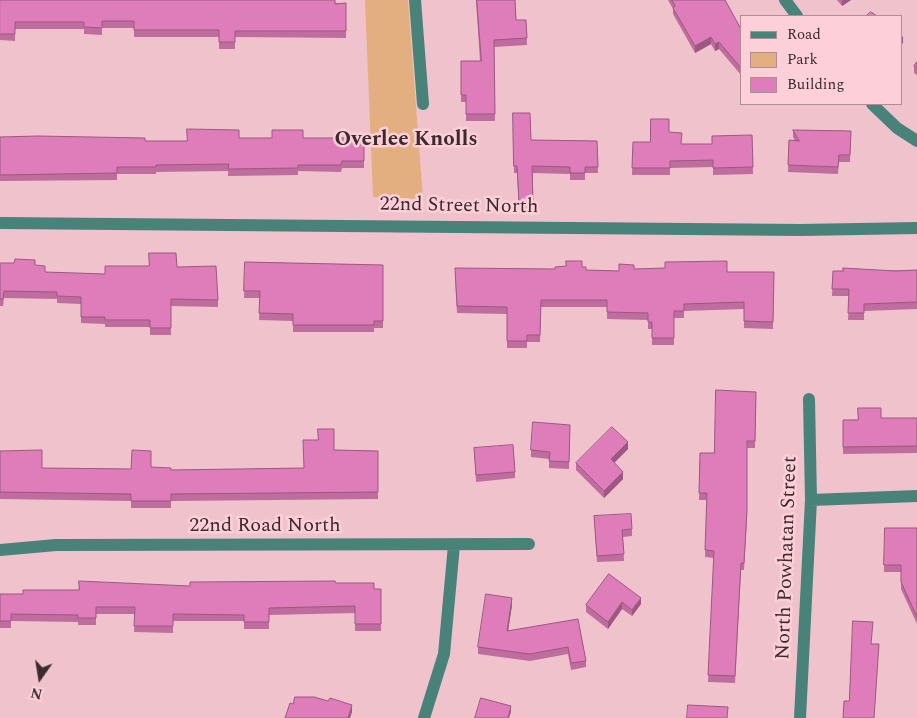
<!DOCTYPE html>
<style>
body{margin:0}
#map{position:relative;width:917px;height:718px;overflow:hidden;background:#efc2cc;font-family:Spectral,serif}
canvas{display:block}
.legend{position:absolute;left:740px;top:15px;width:162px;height:90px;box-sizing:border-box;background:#fccfd9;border:1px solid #af8d95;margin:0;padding:6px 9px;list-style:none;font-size:15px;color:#3b2a2e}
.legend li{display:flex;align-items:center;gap:10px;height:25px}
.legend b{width:25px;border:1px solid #af8d95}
.north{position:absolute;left:15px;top:653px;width:50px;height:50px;-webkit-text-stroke:4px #fccfd9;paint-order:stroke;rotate:193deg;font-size:14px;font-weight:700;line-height:20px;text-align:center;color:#3b2a2e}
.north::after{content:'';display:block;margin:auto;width:18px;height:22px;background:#3b2a2e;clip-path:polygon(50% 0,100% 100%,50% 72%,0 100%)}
</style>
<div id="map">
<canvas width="917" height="718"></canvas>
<ul class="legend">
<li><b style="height:6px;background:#488279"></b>Road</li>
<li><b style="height:14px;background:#e3af80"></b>Park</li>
<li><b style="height:14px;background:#de7db9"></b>Building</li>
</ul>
<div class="north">N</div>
</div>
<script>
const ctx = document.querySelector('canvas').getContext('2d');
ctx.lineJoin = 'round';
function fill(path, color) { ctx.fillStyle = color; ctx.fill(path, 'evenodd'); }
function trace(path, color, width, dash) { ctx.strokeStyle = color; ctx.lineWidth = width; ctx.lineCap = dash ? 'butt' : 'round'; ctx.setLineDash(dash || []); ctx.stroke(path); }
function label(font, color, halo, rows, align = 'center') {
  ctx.font = font + ' Spectral,serif'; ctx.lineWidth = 5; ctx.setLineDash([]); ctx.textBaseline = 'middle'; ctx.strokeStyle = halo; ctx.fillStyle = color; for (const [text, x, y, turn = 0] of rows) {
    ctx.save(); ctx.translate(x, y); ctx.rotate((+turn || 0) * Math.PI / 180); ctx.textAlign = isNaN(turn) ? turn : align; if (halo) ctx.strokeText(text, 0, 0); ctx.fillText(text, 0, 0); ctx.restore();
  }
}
fill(new Path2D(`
 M365,0H408L423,199L373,197Z`), '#e3af80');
trace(new Path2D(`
 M415,0L423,104
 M785,0L797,16
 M872,104L897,128L917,141
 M0,223L801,230L917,228
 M811,500L917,496
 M0,550L56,545L529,544
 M424,718L444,654L454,545
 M800,718L811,500L809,399`), '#488279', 12);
fill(new Path2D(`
 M0,0L346,3V38L235,37V49H219V37H134V28H102V35L84,34V29H15V41L0,40Z
 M476,0H515L516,20H526L527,45L494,47L495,121H466V102H461V61H480Z
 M668,0H725L741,29V75L719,49L715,51L711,44L695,53L673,14V9Z
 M837,0H851L842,6Z
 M917,62V82V75L914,73V66Z
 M513,113L531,140L597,141L598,173H585V180H570V174L533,173V209H519L517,173H514Z
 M793,130L851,131L850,162H839L838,174L788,172L789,140L795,141L793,137Z
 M669,132L681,144H712L752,135L753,174L713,175V167L670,168V175H632L633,142H650Z
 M0,137L145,141H187L239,138H364V168H342L341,172L298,171V175L228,176V171L156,172V174H117V180L0,181Z
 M245,262L383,265V328H374V332H293V321L259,320L260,298H244Z
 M0,263L35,265L45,272L105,274L177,267L218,300V307L171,306V335H150V327H105V324L81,323V304L57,303V299L4,298L3,306H0Z
 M582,267L586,270L619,271L634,269L727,272H774L773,329L744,328V309L684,311V318H674V345H652V329H648V320L607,319V307H541L540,342H527V348H507V314L457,313L455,275L555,269Z
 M917,270V309L864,311V320H848L849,296H832L833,271Z
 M756,392L755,448H747V518L744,570H741L735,683L708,682L714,558L705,557L707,500H699L700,453H714Z
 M917,418V453L843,454V420Z
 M570,425L569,469L549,468V459L531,457V450Z
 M474,448L515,472V478L476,482Z
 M628,449L614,463L623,479L604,498L576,470V463Z
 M334,450L378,451V499L171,501V508H131V501L0,499V451L42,468L131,469L151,467L171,470L304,468Z
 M594,516L632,529V536L623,537L624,561L597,562Z
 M885,528H917V624L901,589V572H884Z
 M609,574L641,604L632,616L622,609L608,629L586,612V605Z
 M336,583L374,589H381V631H355V613L269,615V629H244V621H173V633L134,632L135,614H96V625H78V622L11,621V628H0V594H23L79,590L190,586Z
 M512,605L508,631L578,619L586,661V667L571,670L568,654L530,661L478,654V647Z`), '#bf6c9f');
fill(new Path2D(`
 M842,0H851L842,6Z
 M903,36V43L901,45V38Z
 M711,37V44L695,53V46Z
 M719,42V49L715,51V44Z
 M628,442V449L611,466V459Z
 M623,472V479L604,498V491Z
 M512,598V605L507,638V631Z
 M641,598V604L632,616V610Z
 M622,602V609L608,629V622Z
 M352,705V712L350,718H348Z
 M511,706V712L509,718H508Z`), '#9b5882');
const building = new Path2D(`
 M0,0H335V4L346,3V31H235V42H219V30H134V21H102V28L84,27V22H15V34H0Z
 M477,0H515L516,20H526L527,38L494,40L495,114H466V95H461V61H481Z
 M672,0H725L741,29V68L719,42L715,44L711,37L695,46L673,8L675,6Z
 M871,12L877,16H866Z
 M917,62V68L914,66Z
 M513,113H530L531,140L597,141L598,167H585V173H570V167L532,166L533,202H519L517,166H514Z
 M651,119H669V132L682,133L681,144H712V136L752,135L753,167L713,168V160L670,161V168H632L633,142H650Z
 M187,129L239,130V138H272V130H303V138H364V161H342L341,165H298V168L228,169L229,164L156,165V167H117V173L0,175V137L38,136L145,138V141H187Z
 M793,130L851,131L850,155H839L838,167L788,165L789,140L799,141Z
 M149,253H176L177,267L216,266L218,300L171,299V328H150V320H105V317H81V297L57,296V292L4,291L3,299H0V263H14L15,259L35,260V265L45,266V272L105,274V266H149Z
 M566,261H582V267H586V270L619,271V264L634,265V269L665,268V262L727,261V272H774L773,322L744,321V302L684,304V311H674V338H652V322H648V313L607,312V300H541L540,335H527V341H507V307L457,306L455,268L555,269V267L566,266Z
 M245,262L383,265V321H374V325H293V314L259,313L260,291H244Z
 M843,268L896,271L917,270V302L864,304V313H848L849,289H832L833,271H843Z
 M716,390L756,392L755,441H747V511L744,563H741L735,676L708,675L714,551L705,550L707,493H699L700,453H714Z
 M858,408H881V418H917V446L843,447V420H858Z
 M533,422L570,425L569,462L549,461L550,452L531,450Z
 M612,427L628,442L611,459L623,472L604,491L576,463Z
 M318,429H334V450L378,451V492L171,494V501H131V494L0,492V451L42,450V468L131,469L132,450L151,451V467L171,468V470L304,468L303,440H318Z
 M513,445L515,472L476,475L474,448Z
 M631,514L632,529L622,530L624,554L597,556L594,516Z
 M885,528H917V617L901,582V565H884Z
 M609,574L641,598L632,610L622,602L608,622L586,605Z
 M79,581L190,586V582L335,581L336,583H374V589H381V624H355V606L269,608V622H244V615L173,614V626H134L135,607H96V618H78V615L11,614V621H0V594H23V590H79Z
 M486,594L512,598L507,631L578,619L586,661L571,663L568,647L530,654L478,647Z
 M853,621L873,622L871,644H879L874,718H843L844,701H849Z
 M295,697H314L328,701L330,698L352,705L348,718H285L290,703L293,704Z
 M481,698L511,706L508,718H475Z
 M688,705L728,707L727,718H687Z`);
fill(building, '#de7db9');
trace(building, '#9b5882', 1);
label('20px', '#3b2a2e', '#fccfd9', [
 ["22nd Street North",459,207,1],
 ["22nd Road North",265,527],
 ["North Powhatan Street",788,558,-88]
]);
label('bold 21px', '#3b2a2e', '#fccfd9', [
 ["Overlee Knolls",406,141]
]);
</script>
